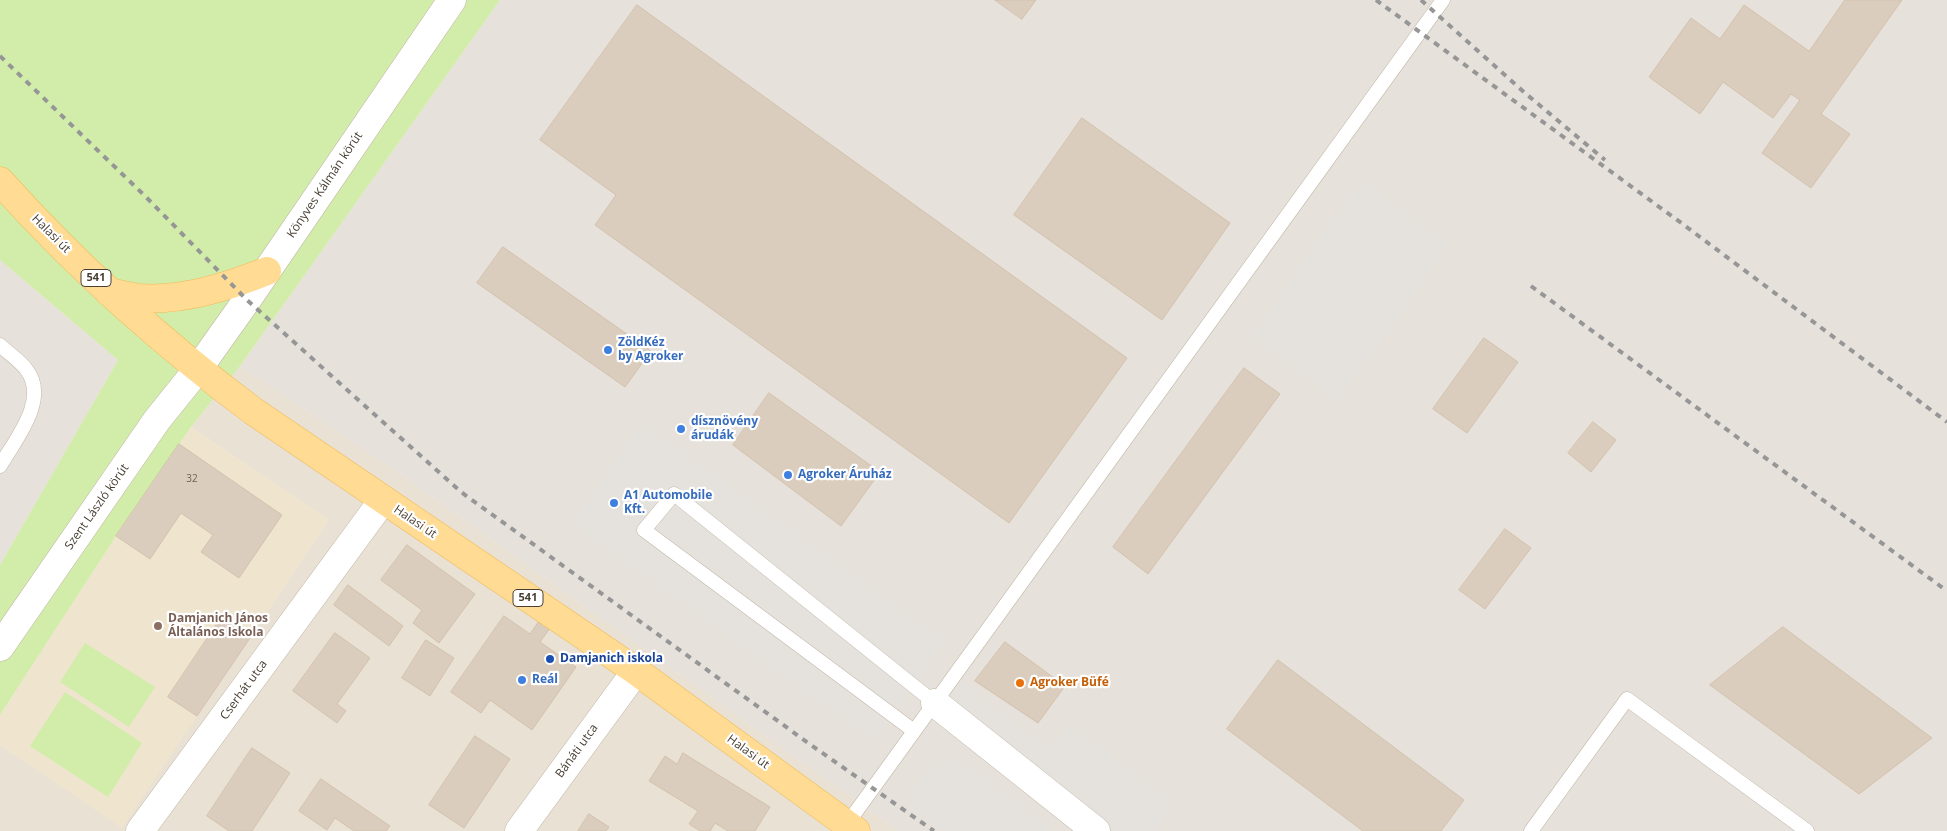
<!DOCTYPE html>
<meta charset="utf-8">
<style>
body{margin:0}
canvas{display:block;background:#f5efe6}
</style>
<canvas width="1947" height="831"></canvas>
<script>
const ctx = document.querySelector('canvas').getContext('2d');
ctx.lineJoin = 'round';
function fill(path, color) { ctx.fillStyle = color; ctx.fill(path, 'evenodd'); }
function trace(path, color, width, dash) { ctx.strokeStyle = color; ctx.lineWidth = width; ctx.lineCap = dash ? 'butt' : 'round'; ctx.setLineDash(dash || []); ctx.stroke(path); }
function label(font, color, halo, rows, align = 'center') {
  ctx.font = font + ' "Open Sans",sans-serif'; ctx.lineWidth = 4.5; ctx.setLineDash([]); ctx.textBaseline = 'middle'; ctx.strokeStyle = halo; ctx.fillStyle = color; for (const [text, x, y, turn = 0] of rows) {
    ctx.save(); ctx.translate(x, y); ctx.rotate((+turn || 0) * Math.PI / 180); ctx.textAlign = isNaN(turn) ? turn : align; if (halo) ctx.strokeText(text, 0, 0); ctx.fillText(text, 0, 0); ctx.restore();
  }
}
fill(new Path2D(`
 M240,366L404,477L898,831H0V745L122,827L329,520L191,427Z`), '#e9e1d3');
fill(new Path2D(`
 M500,0H1947V831H898L404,477L240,366Z
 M0,260L118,360L0,565Z`), '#e7e1db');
fill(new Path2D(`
 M191,427L329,520L122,828L0,745V715L116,536Z`), '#efe4ce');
fill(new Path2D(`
 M0,0H500L240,366L191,427L116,536L0,715V565L118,360L0,260Z
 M85,643L155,687L129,727L60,682Z
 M65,692L142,743L108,797L30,746Z`), '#d2edaa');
fill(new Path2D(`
 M1361,180L1450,243L1339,401L1250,337Z
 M643,423L946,641L873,741L571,523Z
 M963,683L1049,750L1070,723L1173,804L1155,831H1113L949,702Z
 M957,759L972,768L1053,831H945L904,801L926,771L940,762Z`), '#e5e2de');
const building = new Path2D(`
 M995,0H1036L1022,19Z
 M1845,0H1902L1821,114L1850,134L1811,188L1762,153L1800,100L1791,94L1773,118L1723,82L1700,114L1649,77L1691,18L1720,39L1744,5L1809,51Z
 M637,5L1127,358L1009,523L595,225L616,195L540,140Z
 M1082,118L1230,223L1162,320L1014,215Z
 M503,247L651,351L625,387L477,283Z
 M1484,338L1518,362L1467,433L1433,409Z
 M1244,368L1280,394L1148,574L1113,547Z
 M769,393L880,472L841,526L733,445Z
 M1593,422L1616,440L1591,472L1568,453Z
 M179,444L282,515L239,578L201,552L213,535L181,513L150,559L116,536Z
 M1505,529L1531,548L1485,609L1459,590Z
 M407,545L475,594L439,643L413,623L422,610L381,580Z
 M348,585L403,626L389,646L334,605Z
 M504,616L530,634L539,621L550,628L540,642L576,667L532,730L490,700L481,713L451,692Z
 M221,618L250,638L197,716L168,697Z
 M1783,627L1932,738L1859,794L1710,685Z
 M335,633L370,658L337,704L346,711L337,723L293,691Z
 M426,640L454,658L430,696L402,678Z
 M1005,642L1065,686L1038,723L975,681Z
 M1278,660L1464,800L1441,831H1363L1227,729Z
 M475,736L510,759L464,828L429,805Z
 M252,748L290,773L252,831H229L207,816Z
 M683,753L770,807L755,831H728L715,823L710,831H700L689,824L698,811L649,781L665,756L677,764Z
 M321,779L390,826L386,831H354L335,818L327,830L299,811Z
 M589,814L609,827L606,831H578Z`);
fill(building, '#dbcdbd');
trace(building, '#d3c2ac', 1);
const service = new Path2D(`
 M0,345C8,353 19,360 26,369C50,399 15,440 0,466
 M914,731L644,530L674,494L935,703
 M847,824L1443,0
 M1531,831L1627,699L1807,831`);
const minor = new Path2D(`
 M935,703L1096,831
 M140,831L383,500
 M519,831L636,671`);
const tertiary = new Path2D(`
 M0,647L157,420L198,369L247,300L452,0`);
const primary = new Path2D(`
 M0,181C76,266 161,342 253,411L636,671L856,831
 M109,292C119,294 130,297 140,298C183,301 227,287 267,271`);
trace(service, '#c1b7a7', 15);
trace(minor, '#c1b7a7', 29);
trace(tertiary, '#c1b7a7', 29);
trace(primary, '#f0bb58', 29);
trace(service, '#fff', 14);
trace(minor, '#fff', 28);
trace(tertiary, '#fff', 28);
trace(primary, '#ffdb94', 28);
trace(new Path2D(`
 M1376,0L1684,225L1947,422
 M1421,0L1525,93L1605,160
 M0,56L146,197L247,300L461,492L811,745L934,831
 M1531,286L1947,591`), '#969696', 4, [6, 6]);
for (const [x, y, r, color] of [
 [608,350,5,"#3f7fe0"],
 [681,429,5,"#3f7fe0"],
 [788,475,5,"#3f7fe0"],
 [614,503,5,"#3f7fe0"],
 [158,626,5,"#8d6e63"],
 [550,659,5,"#1a4fb4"],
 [522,680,5,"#3f7fe0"],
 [1020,683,5,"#e8710a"]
]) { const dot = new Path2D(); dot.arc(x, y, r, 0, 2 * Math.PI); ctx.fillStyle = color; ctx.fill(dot); trace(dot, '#fff', 2); }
label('10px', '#6d6256', null, [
 ["32",192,479]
]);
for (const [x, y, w] of [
 [96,278,30],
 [528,598,30]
]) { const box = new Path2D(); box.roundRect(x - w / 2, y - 8.5, w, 17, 4); ctx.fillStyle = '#fff'; ctx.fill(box); trace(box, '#483f34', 1); }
label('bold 11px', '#483f34', null, [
 ["541",96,278],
 ["541",528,598]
]);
label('12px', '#483f34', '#fff', [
 ["Könyves Kálmán körút",325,185,-56],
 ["Halasi út",51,234,45],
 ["Szent László körút",97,507,-55],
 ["Halasi út",415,522,34],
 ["Cserhát utca",244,690,-54],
 ["Bánáti utca",577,751,-54],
 ["Halasi út",748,752,36]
]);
label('bold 12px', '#366cbe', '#fff', [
 ["ZöldKéz",618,343],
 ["by Agroker",618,357],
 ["dísznövény",691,422],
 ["árudák",691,436],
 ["Agroker Áruház",798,475],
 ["A1 Automobile",624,496],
 ["Kft.",624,510],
 ["Reál",532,680]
], 'left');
label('bold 12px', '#785e54', '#fff', [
 ["Damjanich János",168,619],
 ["Általános Iskola",168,633]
], 'left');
label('bold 12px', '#164399', '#fff', [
 ["Damjanich iskola",560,659]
], 'left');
label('bold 12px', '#c56008', '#fff', [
 ["Agroker Büfé",1030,683]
], 'left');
</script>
